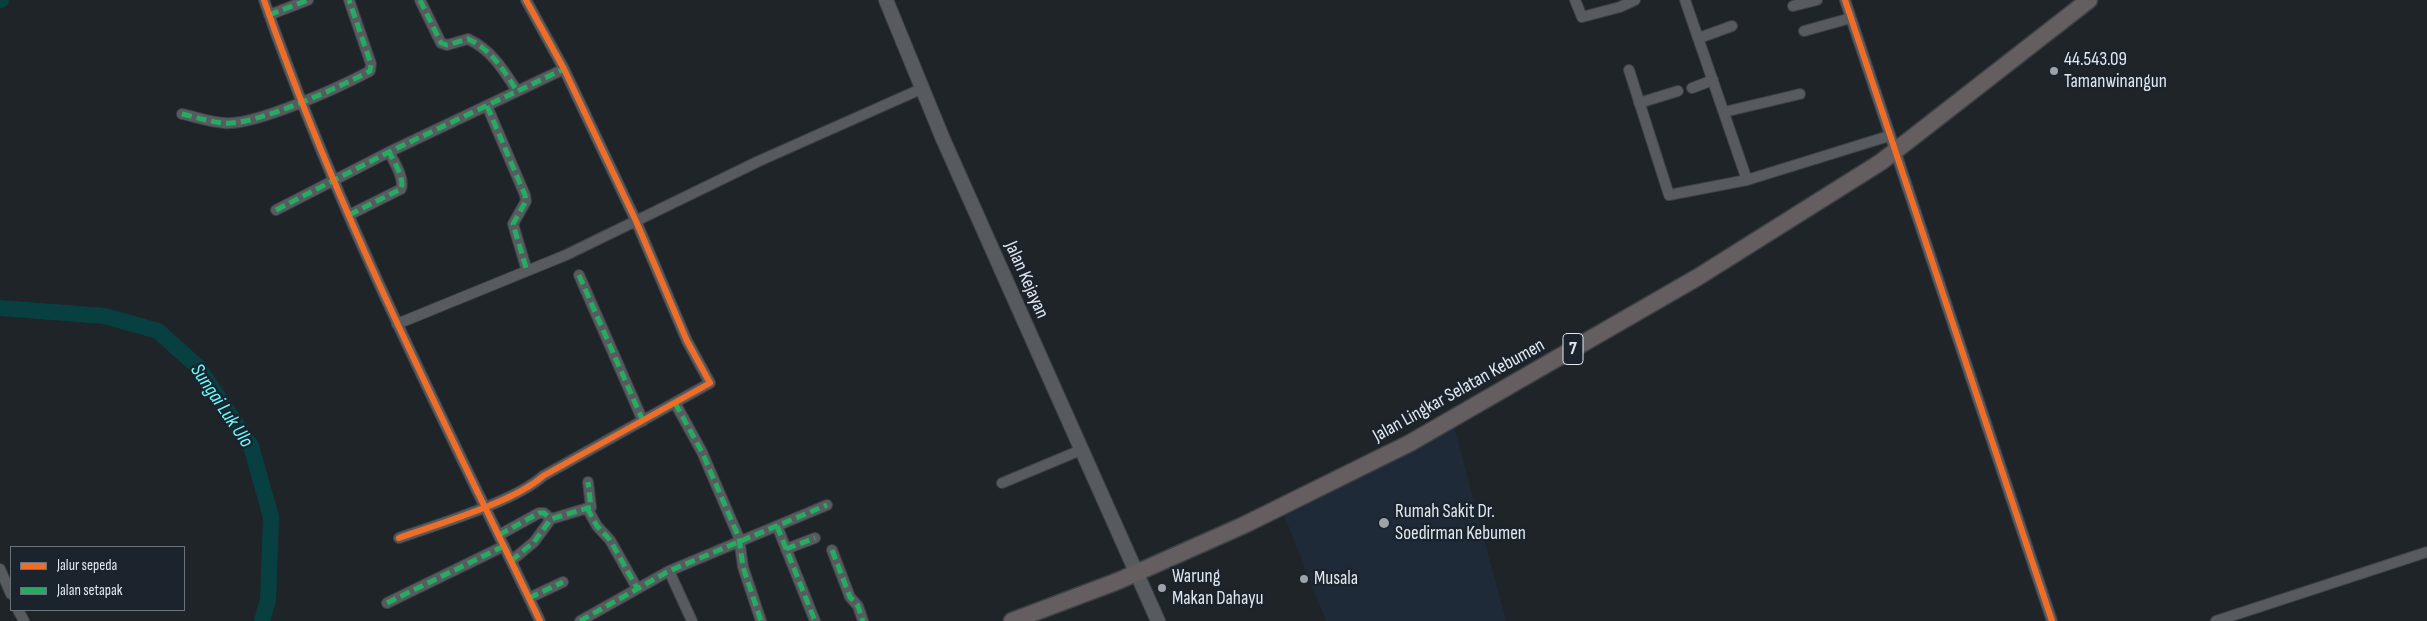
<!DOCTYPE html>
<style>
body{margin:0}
#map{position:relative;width:2427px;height:621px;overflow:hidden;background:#1f2429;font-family:"Sofia Sans Condensed",sans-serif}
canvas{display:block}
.legend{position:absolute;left:10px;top:546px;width:175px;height:65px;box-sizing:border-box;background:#1b232d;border:1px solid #6b727b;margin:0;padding:6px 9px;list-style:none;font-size:15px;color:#e2e8ef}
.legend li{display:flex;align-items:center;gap:10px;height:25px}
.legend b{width:25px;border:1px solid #6b727b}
</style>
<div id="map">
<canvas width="2427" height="621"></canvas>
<ul class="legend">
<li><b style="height:6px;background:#ee6e29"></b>Jalur sepeda</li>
<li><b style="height:6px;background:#26ab63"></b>Jalan setapak</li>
</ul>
</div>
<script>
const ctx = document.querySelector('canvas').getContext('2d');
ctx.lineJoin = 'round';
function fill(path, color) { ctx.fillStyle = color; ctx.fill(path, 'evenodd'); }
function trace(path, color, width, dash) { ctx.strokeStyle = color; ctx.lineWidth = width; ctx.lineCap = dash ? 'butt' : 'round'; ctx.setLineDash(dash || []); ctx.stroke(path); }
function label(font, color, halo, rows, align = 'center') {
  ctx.font = font + ' "Sofia Sans Condensed",sans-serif'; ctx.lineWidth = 5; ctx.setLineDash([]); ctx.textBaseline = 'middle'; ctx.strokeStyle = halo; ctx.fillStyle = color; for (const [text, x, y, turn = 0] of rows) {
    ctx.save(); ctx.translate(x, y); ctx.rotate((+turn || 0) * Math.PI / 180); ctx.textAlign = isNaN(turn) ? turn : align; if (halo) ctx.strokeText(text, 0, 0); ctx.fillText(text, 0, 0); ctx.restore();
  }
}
fill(new Path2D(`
 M1453,423L1506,621H1326L1282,510Z`), '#1f2a38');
trace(new Path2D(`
 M0,0H1
 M0,308L105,316L158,331L198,367L251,446L271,517L268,600L262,621`), '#084041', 16);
const minor = new Path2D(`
 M264,0C338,214 442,417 540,621
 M420,0L441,43L447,45L468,39C492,50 504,71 517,91
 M1575,0L1582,17L1620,7L1635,0
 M1685,0L1747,180
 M1845,0L2052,621
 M1793,6L1817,0
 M269,15L308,0
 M1804,31L1851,18
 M1699,38L1732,26
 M1629,70L1669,195L1747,180L1889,136
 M1692,88L1713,80
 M1639,103L1678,91
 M487,106L525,195L526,201L513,224L527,271
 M1724,112L1800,94
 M182,114C196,117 210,122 224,123C255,126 340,87 370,71L371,64L349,0
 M276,210L389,152L564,69
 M349,215L401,189C405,178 394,162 389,152
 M579,275L643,421
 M397,324L566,255L759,161L921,89
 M675,403L702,452L739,538L743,567L761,621
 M1002,483L1081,450
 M587,508L597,526L610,540L637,588
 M777,526L815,621
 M499,535L539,513H544L551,519
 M399,538C438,524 514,502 543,476L710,383L687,341L636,221L564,69L526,0
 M786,549L815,538
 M832,550L850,597L858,606L863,621
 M511,561L534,542L551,519L591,507L588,482
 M0,569L11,594
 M669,571L692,621
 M529,598L563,582
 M387,603L504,546
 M18,610L24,621
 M580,621L669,571L827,505
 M2216,621L2427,552`);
const secondary = new Path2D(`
 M886,0L943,139L1158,621`);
const trunk = new Path2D(`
 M1012,621L1118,581L1244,525L1410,443L1698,277L1881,162L2089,0`);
trace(minor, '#3d4145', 12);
trace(secondary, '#3d4145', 16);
trace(trunk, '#3d4145', 19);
trace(minor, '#575b5f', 10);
trace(secondary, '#575b5f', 14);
trace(trunk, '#645e60', 16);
trace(new Path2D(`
 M420,0L441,43L447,45L468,39C492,50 504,71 517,91
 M269,15L308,0
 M487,106L525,195L526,201L513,224L527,271
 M182,114C196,117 210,122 224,123C255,126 340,87 370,71L371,64L349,0
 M276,210L389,152L564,69
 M349,215L401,189C405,178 394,162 389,152
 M579,275L643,421
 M675,403L702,452L739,538L743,567L761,621
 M587,508L597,526L610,540L637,588
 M777,526L815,621
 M499,535L539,513H544L551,519
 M786,549L815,538
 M832,550L850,597L858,606L863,621
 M511,561L534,542L551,519L591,507L588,482
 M529,598L563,582
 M387,603L504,546
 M580,621L669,571L827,505`), '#26ab63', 5, [10, 5]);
trace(new Path2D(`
 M264,0C338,214 442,417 540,621
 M1845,0L2052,621
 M399,538C438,524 514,502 543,476L710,383L687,341L636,221L564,69L526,0`), '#ee6e29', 6);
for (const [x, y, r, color] of [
 [2054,71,5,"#9ea3aa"],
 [1384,523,6,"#9ea3aa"],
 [1304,579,5,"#9ea3aa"],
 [1162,588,5,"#9ea3aa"]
]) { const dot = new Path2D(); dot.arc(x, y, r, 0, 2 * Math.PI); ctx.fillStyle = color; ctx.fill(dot); trace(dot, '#1b232d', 2); }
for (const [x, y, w] of [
 [1573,349,20]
]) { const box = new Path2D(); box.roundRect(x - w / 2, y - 15.5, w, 31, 4); ctx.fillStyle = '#1b232d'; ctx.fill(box); trace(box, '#e2e8ef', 1); }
label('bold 18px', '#e2e8ef', null, [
 ["7",1573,349]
]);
label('19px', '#e2e8ef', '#1b232d', [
 ["44.543.09",2064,60],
 ["Tamanwinangun",2064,82],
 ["Rumah Sakit Dr.",1395,512],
 ["Soedirman Kebumen",1395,534],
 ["Warung",1172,577],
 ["Makan Dahayu",1172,599],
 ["Musala",1314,579]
], 'left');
label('19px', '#e2e8ef', '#1b232d', [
 ["Jalan Kejayan",1026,280,66],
 ["Jalan Lingkar Selatan Kebumen",1459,391,-29]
]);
label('italic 20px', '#6afcfc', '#1b232d', [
 ["Sungai Luk Ulo",221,406,56]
]);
</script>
